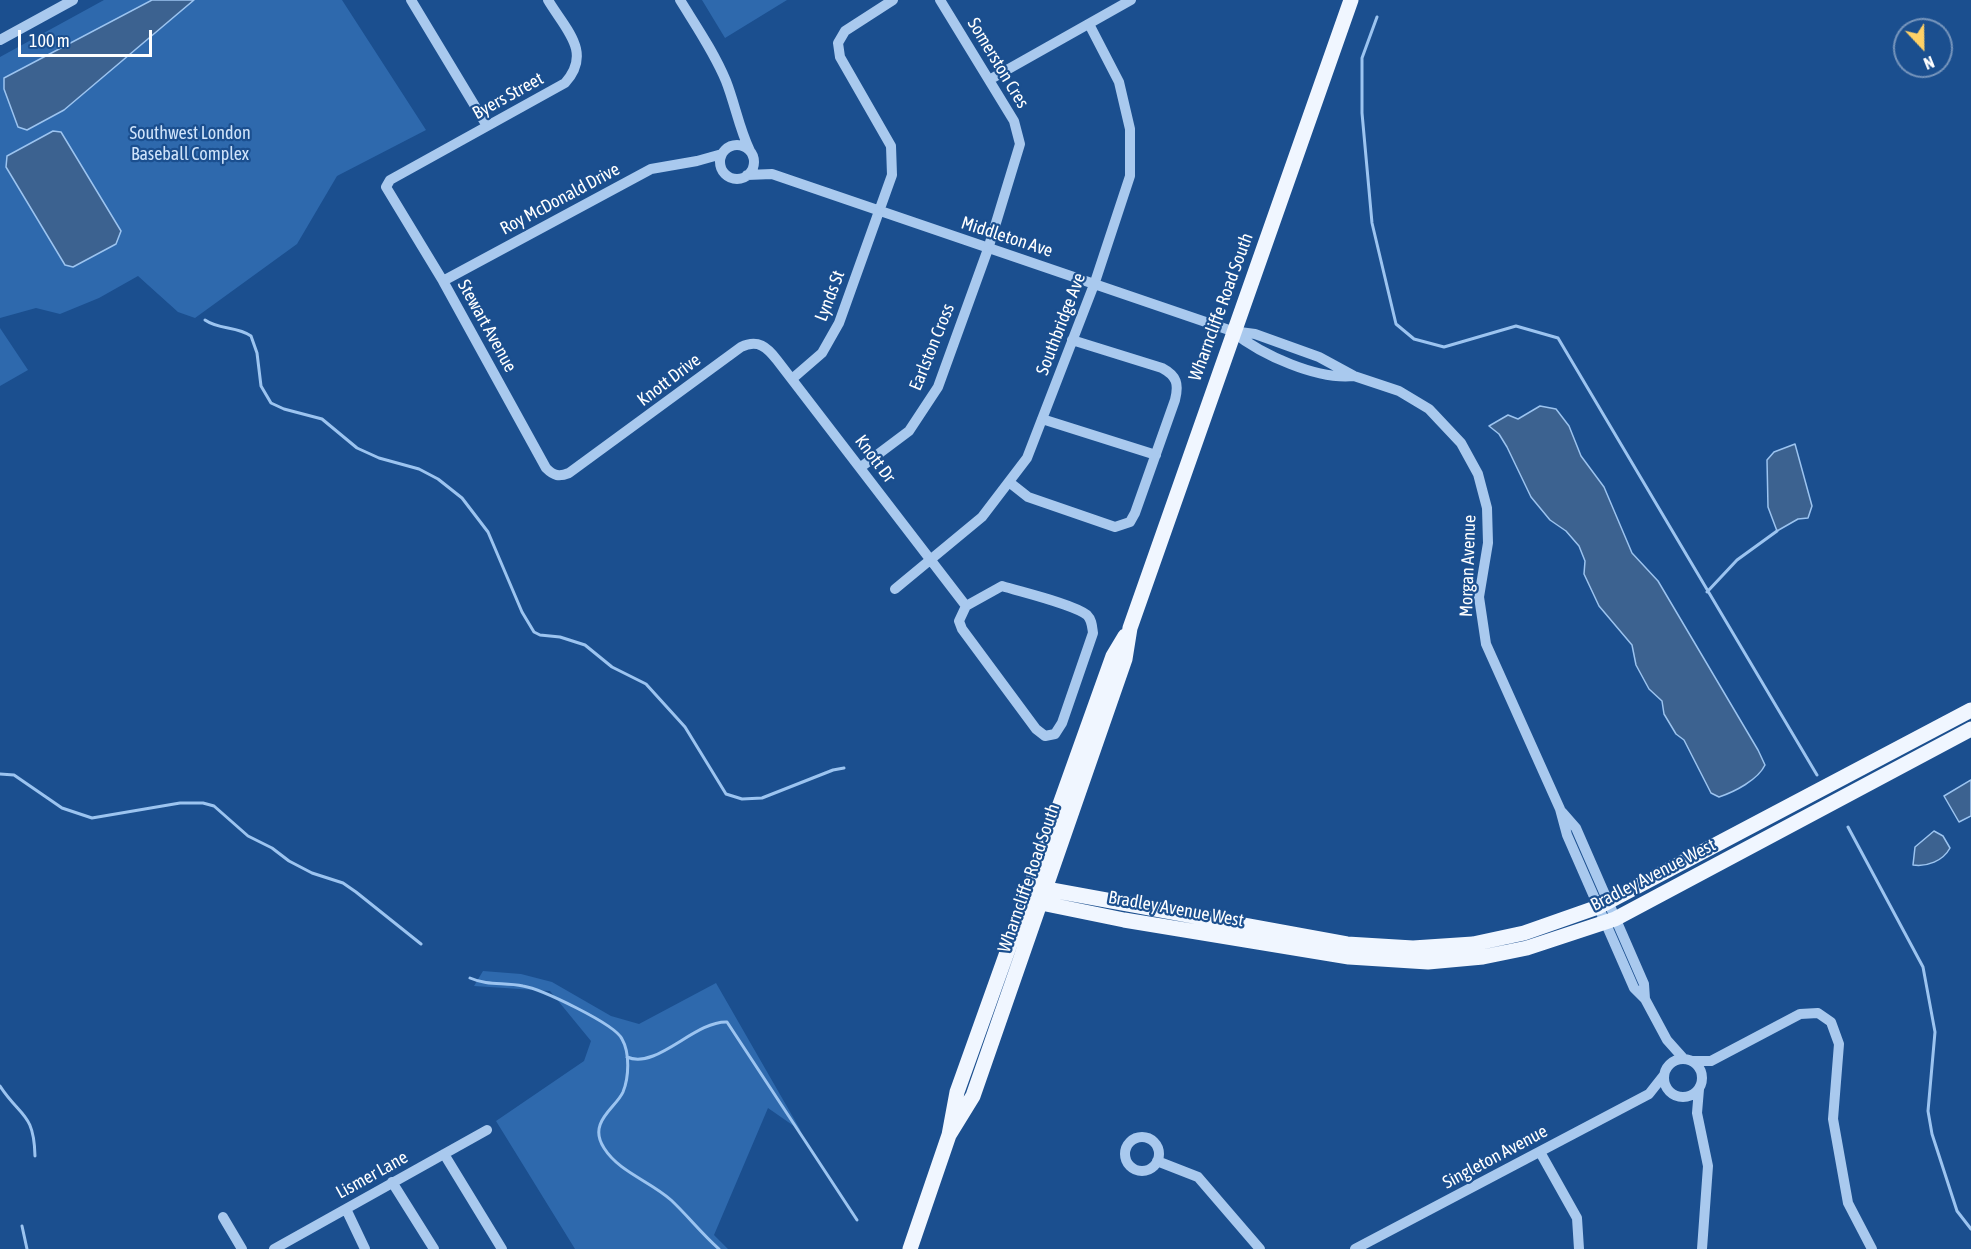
<!DOCTYPE html>
<style>
body{margin:0}
#map{position:relative;width:1971px;height:1249px;overflow:hidden;background:#1b4f8f;font-family:"Asap Condensed",sans-serif}
canvas{display:block}
.north{position:absolute;left:1893px;top:18px;width:60px;height:60px;box-sizing:border-box;background:#1b4f8f;border:2px solid #7695bc;border-radius:50%;rotate:158deg;font-size:16px;font-weight:700;line-height:24px;text-align:center;color:#fff}
.north::after{content:'';display:block;margin:auto;width:21px;height:27px;background:#ffd166;clip-path:polygon(50% 0,100% 100%,50% 72%,0 100%)}
.scale{position:absolute;left:18px;top:30px;width:134px;height:27px;box-sizing:border-box;border:3px solid #fff;border-top:0;padding-left:8px;font-size:18px;line-height:21px;white-space:nowrap;color:#fff;-webkit-text-stroke:4px #1b4f8f;paint-order:stroke}
</style>
<div id="map">
<canvas width="1971" height="1249"></canvas>
<div class="north">N</div>
<div class="scale">100 m</div>
</div>
<script>
const ctx = document.querySelector('canvas').getContext('2d');
ctx.lineJoin = 'round';
function fill(path, color) { ctx.fillStyle = color; ctx.fill(path, 'evenodd'); }
function trace(path, color, width, dash) { ctx.strokeStyle = color; ctx.lineWidth = width; ctx.lineCap = dash ? 'butt' : 'round'; ctx.setLineDash(dash || []); ctx.stroke(path); }
function label(font, color, halo, rows, align = 'center') {
  ctx.font = font + ' "Asap Condensed",sans-serif'; ctx.lineWidth = 4.5; ctx.setLineDash([]); ctx.textBaseline = 'middle'; ctx.strokeStyle = halo; ctx.fillStyle = color; for (const [text, x, y, turn = 0] of rows) {
    ctx.save(); ctx.translate(x, y); ctx.rotate((+turn || 0) * Math.PI / 180); ctx.textAlign = isNaN(turn) ? turn : align; if (halo) ctx.strokeText(text, 0, 0); ctx.fillText(text, 0, 0); ctx.restore();
  }
}
fill(new Path2D(`
 M104,0H342L426,130L337,176L297,244L195,318L178,312L138,276L99,298L60,314L36,308L0,318V57Z
 M702,0H787L725,38Z
 M0,328L28,370L0,386Z
 M483,971L521,974L552,982L611,1016L639,1024L716,983L801,1131L768,1108L714,1235L728,1249H575L496,1121L584,1061L591,1041L550,991L474,986Z`), '#2e69ad');
const water = new Path2D(`
 M152,0H194L64,110L27,130L18,127L4,89V78Z
 M53,131L61,132L121,231L116,244L73,267L65,265L6,167L7,156Z
 M1540,406L1556,409L1569,426L1581,456L1604,487L1632,553L1658,581L1758,750L1765,765C1758,780 1734,792 1719,797L1711,793L1684,740L1676,734L1664,714L1662,701L1649,689L1636,665L1632,645L1599,606L1584,574L1585,561L1579,546L1566,531L1550,520L1531,497L1507,447L1499,434L1489,426L1508,415L1518,419Z
 M1795,444L1812,506L1808,518L1798,519L1777,531L1768,507L1767,460L1774,452Z
 M1971,780V816L1959,822L1944,796Z
 M1934,831L1943,836L1950,848C1943,861 1927,867 1913,865L1915,847Z`);
fill(water, '#3c6290');
trace(water, '#9cc4f0', 1.5);
trace(new Path2D(`
 M1377,17L1362,58V113L1372,223L1396,324L1414,339L1444,347L1516,326L1558,338L1817,775
 M205,320C219,330 237,326 251,336L257,353L261,386L271,403L284,409L322,419L357,448L379,458L419,469L438,479L462,498L488,532L522,612L534,632L540,635L560,637L585,645L612,667L646,684L685,727L726,794L742,799L762,798L833,770L844,768
 M1707,592L1737,560L1777,531
 M0,774L14,775L62,808L92,818L180,803H203L214,806L248,836L272,848L289,861L312,873L343,883L356,892L421,944
 M1848,827L1923,967L1935,1032L1928,1111L1932,1134L1957,1211L1971,1229
 M470,978C488,986 504,982 523,986C541,989 615,1024 622,1039C630,1053 629,1077 623,1092C616,1108 587,1122 604,1148C619,1172 650,1181 671,1200C688,1216 702,1234 719,1249
 M627,1057C657,1070 694,1021 727,1022L857,1220
 M0,1086C20,1117 34,1112 35,1156
 M22,1226L27,1249`), '#9cc4f0', 3);
trace(new Path2D(`
 M411,0L487,126
 M548,0C565,29 593,52 565,83L390,180L386,187L443,281L546,468C554,476 559,477 569,473L741,347C758,339 767,347 777,360L966,606L959,621L962,629L1036,729L1045,736L1055,734L1062,723L1093,633C1092,626 1092,620 1087,615C1073,604 1021,592 1002,586L966,606
 M680,0C696,26 714,52 726,81C735,104 739,128 750,151
 M0,40L73,0
 M989,80L1131,0
 M720 162a17 17 0 1 1 34 0a17 17 0 1 1-34 0Z
 M747,175L772,174L1232,331L1255,334L1319,357L1354,376L1399,391L1429,409L1461,443L1478,474L1487,508L1488,543L1479,597L1486,644L1560,809L1567,835L1634,988L1645,999L1667,1040L1684,1059
 M443,281L651,169L697,161L722,154
 M1233,332C1262,355 1317,380 1354,376
 M792,379L822,353L839,323L892,175L891,146L840,57L838,43L845,31L893,0
 M1042,419L1156,455
 M861,467L909,431L938,387L988,249L1020,144L1014,121L940,0
 M1009,482L1028,497L1115,527L1130,522L1135,513L1175,400C1179,384 1177,376 1162,368L1072,340
 M895,589L982,517L1027,458L1095,282L1130,176V129L1119,82L1089,24
 M1562,812L1576,828L1644,984L1645,999
 M1664 1078a19 19 0 1 1 38 0a19 19 0 1 1-38 0Z
 M1692,1061H1711L1800,1014L1818,1013L1831,1022L1839,1044L1833,1119L1848,1203L1872,1249
 M1699,1089L1697,1113L1708,1166L1702,1249
 M1125 1154a17 17 0 1 1 34 0a17 17 0 1 1-34 0Z
 M1540,1152L1577,1218L1579,1249
 M444,1154L502,1249
 M1157,1161L1198,1177L1260,1249
 M392,1182L434,1249
 M346,1209L365,1249
 M223,1217L242,1249
 M274,1249L487,1130
 M1355,1249L1649,1094L1664,1075`), '#a9c9ee', 10);
trace(new Path2D(`
 M1046,889L1347,944L1413,948L1473,944L1524,933L1598,907L1971,710
 M1041,903L1124,920L1349,957L1428,962L1483,957L1527,948L1615,919L1971,729
 M949,1135L973,1096L1125,659L1130,628L1351,0
 M910,1249L949,1135L957,1092L1113,656L1125,636`), '#f0f6ff', 15);
label('18px', '#fff', '#1b4f8f', [
 ["Somerston Cres",998,63,59],
 ["Byers Street",508,96,-29],
 ["Roy McDonald Drive",560,199,-28],
 ["Middleton Ave",1007,237,18],
 ["Lynds St",830,296,-69],
 ["Wharncliffe Road South",1221,307,-70],
 ["Southbridge Ave",1061,324,-69],
 ["Stewart Avenue",487,326,61],
 ["Earlston Cross",932,347,-68],
 ["Knott Drive",669,380,-37],
 ["Knott Dr",875,459,53],
 ["Morgan Avenue",1468,566,-88],
 ["Bradley Avenue West",1653,875,-27],
 ["Wharncliffe Road South",1029,878,-71],
 ["Bradley Avenue West",1176,909,10],
 ["Singleton Avenue",1495,1157,-28],
 ["Lismer Lane",372,1175,-29]
]);
label('18px', '#cfe3fa', '#1b4f8f', [
 ["Southwest London",190,133],
 ["Baseball Complex",190,154]
]);
</script>
